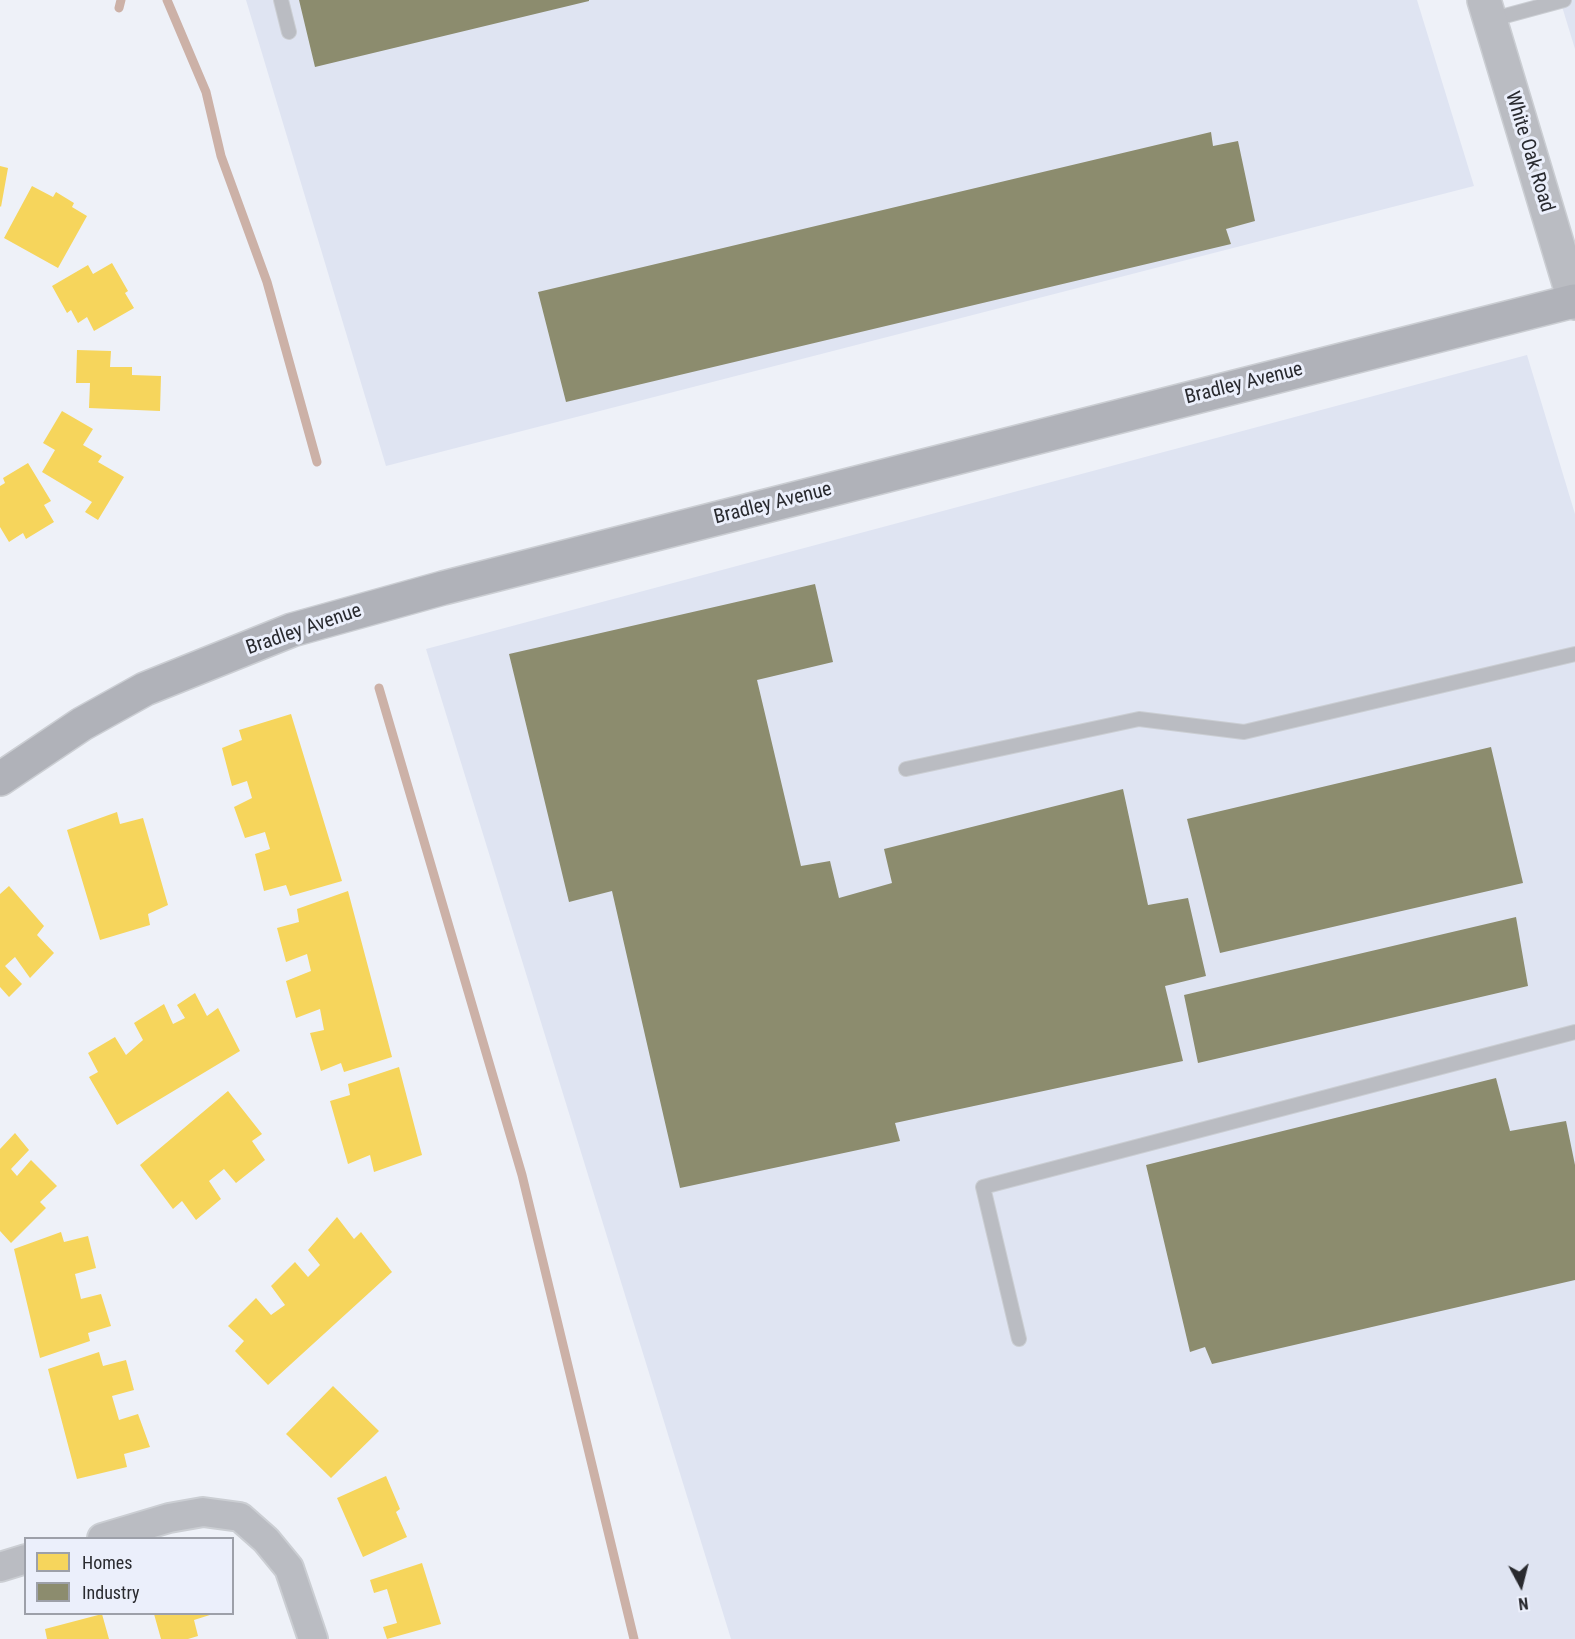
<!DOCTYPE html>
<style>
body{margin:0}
#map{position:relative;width:1575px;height:1639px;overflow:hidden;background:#eef1f8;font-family:"Roboto Condensed",sans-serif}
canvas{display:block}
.legend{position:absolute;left:24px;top:1537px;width:210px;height:78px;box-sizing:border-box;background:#ebeffb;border:2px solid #9da0a9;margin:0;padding:8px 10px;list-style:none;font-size:18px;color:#292a2f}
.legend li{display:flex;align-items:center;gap:12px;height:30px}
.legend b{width:30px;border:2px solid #9da0a9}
.north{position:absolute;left:1491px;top:1555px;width:60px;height:60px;-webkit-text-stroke:4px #ebeffb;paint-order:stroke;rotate:173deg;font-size:16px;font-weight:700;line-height:24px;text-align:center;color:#292a2f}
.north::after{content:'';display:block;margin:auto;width:21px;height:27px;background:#292a2f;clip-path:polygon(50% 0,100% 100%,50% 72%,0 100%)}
</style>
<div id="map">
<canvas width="1575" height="1639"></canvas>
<ul class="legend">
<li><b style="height:16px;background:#f6d55c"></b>Homes</li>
<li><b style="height:16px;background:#8c8c6e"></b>Industry</li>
</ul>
<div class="north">N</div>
</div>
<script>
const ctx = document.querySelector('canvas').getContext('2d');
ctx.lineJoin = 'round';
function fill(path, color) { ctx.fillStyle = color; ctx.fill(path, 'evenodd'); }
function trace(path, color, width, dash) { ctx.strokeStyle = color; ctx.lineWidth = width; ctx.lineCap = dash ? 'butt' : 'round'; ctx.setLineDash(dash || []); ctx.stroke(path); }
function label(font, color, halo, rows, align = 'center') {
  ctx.font = font + ' "Roboto Condensed",sans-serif'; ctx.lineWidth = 6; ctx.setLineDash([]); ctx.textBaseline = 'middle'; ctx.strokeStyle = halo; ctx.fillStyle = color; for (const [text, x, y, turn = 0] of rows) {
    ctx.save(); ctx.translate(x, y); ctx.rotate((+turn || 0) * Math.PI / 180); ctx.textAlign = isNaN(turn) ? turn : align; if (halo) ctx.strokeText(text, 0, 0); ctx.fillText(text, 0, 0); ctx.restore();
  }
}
fill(new Path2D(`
 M246,0H1417L1474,186L386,466Z
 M1560,0H1575V49Z
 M1527,355L1575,514V1639H731L426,649Z`), '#dfe4f2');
fill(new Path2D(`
 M0,166L8,168L1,207L0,206Z
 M32,186L53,197L56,192L74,203L72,207L87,216L58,268L4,238Z
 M112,263L128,291L125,293L134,308L94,331L87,317L78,323L71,310L67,313L52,286L88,265L93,274Z
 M77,350L111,351L110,367H132V375L161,376L160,411L89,408L90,383H76Z
 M62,411L93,429L83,445L102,456L98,462L124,477L98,520L85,512L92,502L42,472L55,450L43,443Z
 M28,463L51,501L44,505L54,522L26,539L23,533L9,542L0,527V486L5,483L3,478Z
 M291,714L342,881L290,896L286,885L264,891L255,854L270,849L265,832L245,838L234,807L252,798L247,781L232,786L222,748L242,740L239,730Z
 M117,812L120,824L143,818L168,905L148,914L150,925L100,940L67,830Z
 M9,886L44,926L37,935L54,953L30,978L15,957L5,966L22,984L9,997L0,987V894Z
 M348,891L392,1057L344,1072L341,1063L321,1071L310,1033L324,1030L320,1009L296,1018L286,981L311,971L307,954L286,962L277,928L299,922L297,909Z
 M195,993L207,1016L218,1008L240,1051L117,1125L89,1077L98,1072L88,1053L115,1037L126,1055L143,1040L134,1023L164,1004L173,1024L185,1018L177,1005Z
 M399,1067L422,1155L374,1172L370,1155L348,1164L330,1101L350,1095L348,1084Z
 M228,1091L262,1134L252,1141L265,1160L236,1183L224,1169L209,1181L221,1199L196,1220L182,1201L173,1209L140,1165Z
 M15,1133L29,1150L11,1169L17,1176L31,1160L57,1186L40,1202L46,1208L11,1243L0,1231V1149Z
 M337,1217L354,1239L361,1232L392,1272L268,1385L235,1351L244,1341L228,1326L256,1298L271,1315L285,1305L271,1286L295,1262L308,1277L320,1265L308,1250Z
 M61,1232L64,1242L88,1236L96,1268L75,1274L81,1299L101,1294L111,1326L88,1333L90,1341L40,1358L14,1249Z
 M99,1352L103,1366L126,1360L134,1390L112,1396L119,1420L138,1414L150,1447L124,1454L127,1467L77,1479L48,1369Z
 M333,1386L379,1431L331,1478L286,1434Z
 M386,1476L400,1509L396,1512L407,1537L363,1557L337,1498Z
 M422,1563L441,1624L387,1639L383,1627L397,1623L387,1589L374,1593L370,1580Z
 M102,1614L109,1639H47L45,1629Z
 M154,1614H213L194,1620L198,1636L188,1639H161Z`), '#f6d55c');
fill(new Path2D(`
 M299,0H589V1L315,67Z
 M1211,132L1213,146L1238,141L1255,221L1226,229L1231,244L566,402L538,292Z
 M815,584L833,662L757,680L801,866L830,861L839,898L892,883L884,849L1123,789L1148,905L1188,898L1206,976L1165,986L1183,1061L895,1123L900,1141L680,1188L612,891L569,902L509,654Z
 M1491,747L1523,883L1220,953L1187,819Z
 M1516,917L1528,986L1198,1063L1184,995Z
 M1496,1078L1510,1131L1566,1121L1575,1165V1280L1212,1364L1205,1347L1190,1352L1146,1165Z`), '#8c8c6e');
trace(new Path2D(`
 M167,0L206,92L221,156L267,282L317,462
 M119,8L121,0
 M379,688L522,1175L634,1639`), '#ccb1a7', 9);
const service = new Path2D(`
 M281,0L289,32
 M1490,20L1564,0
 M906,769L1139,719L1244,732L1575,654
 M1019,1339L983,1187L1575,1032`);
const minor = new Path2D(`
 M102,1538L169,1518L203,1512L240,1517L266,1540L289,1568L313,1639
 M0,1567L26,1559`);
const tertiary = new Path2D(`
 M1484,0L1575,303`);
const secondary = new Path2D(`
 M0,779L82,724L145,689L292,630L443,588L1574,301`);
trace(service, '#cbced3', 16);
trace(minor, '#cbced3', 32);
trace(tertiary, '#cbced3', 36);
trace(secondary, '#cbced3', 36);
trace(service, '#babcc2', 14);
trace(minor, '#babcc2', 28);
trace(tertiary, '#babcc2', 33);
trace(secondary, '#b0b2b9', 33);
label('20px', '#292a2f', '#ebeffb', [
 ["White Oak Road",1529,152,73],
 ["Bradley Avenue",1244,384,-14],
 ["Bradley Avenue",773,504,-14],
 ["Bradley Avenue",304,630,-19]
]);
</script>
